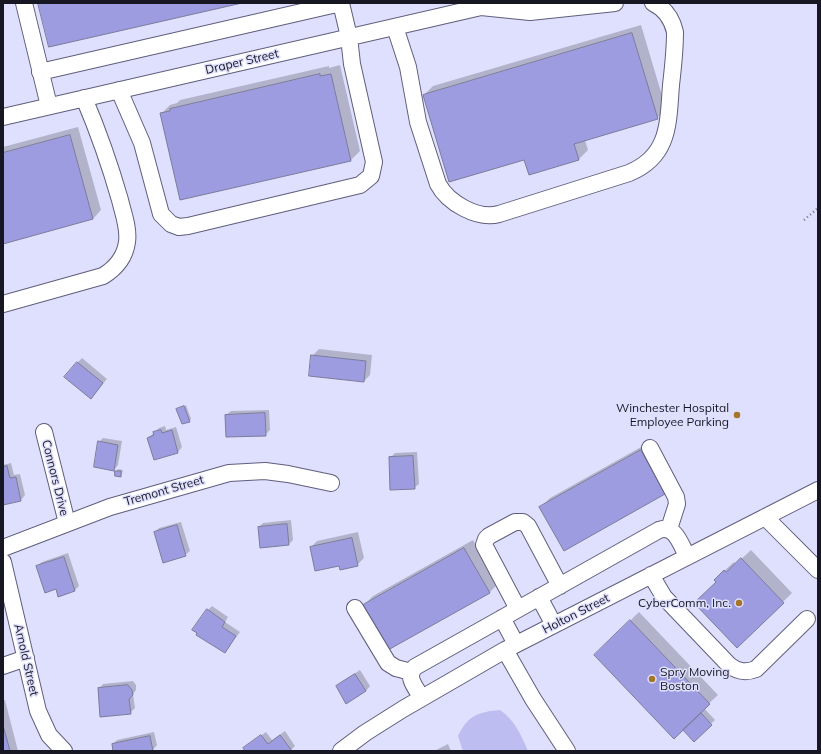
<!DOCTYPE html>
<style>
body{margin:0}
#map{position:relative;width:821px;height:754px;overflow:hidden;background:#dfe0fd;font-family:Mulish,sans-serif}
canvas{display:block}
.frame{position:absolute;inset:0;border:4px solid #171623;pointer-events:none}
</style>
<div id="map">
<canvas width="821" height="754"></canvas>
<div class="frame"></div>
</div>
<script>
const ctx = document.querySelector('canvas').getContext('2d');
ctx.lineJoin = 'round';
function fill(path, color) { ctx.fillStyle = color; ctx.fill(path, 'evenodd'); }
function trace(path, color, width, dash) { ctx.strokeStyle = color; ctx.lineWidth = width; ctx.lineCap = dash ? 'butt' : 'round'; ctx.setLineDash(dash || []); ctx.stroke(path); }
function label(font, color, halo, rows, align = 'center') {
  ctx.font = font + ' Mulish,sans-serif'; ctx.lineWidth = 3; ctx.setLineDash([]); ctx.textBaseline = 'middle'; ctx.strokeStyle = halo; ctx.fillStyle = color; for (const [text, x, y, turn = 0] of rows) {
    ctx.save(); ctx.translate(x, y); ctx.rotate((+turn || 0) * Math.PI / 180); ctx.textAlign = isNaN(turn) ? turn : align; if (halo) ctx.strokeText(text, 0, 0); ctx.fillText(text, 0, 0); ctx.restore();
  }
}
fill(new Path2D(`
 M500,710C515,720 521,735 528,751H463L458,736C468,715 479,712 500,710Z`), '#bdbdf1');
fill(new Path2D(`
 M641,25L666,109L657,118L585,140L588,150L579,159L529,174L525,158L424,95L433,86Z
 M340,65L360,151L351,160L161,114L170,105L177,103L180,100L329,66V68Z
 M78,127L101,210L93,219L3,243V147Z
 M319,349L372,355L370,375L364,381L312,356Z
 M82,358L107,379L95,393L77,363Z
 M186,405L191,419L189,421L177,409Z
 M269,410L270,430L265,435L226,415L231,411Z
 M165,426L166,430L176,427L182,447L178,452L154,459L148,438L159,428Z
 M103,438L122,441L118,465L114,470L99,442Z
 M650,442L673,485L665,494L541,507L550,498Z
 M417,452L419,484L414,488L390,458L395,453Z
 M11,463L14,475L20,474L25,495L21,500L3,504V465Z
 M118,469L123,470L122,474L121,476L116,471Z
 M291,520L293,540L289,544L261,547L259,527L263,523Z
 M181,522L190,551L185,555L155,532L159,528Z
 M358,532L364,558L357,565H340L311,547L317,541Z
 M473,540L498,584L489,593L364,605L373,596Z
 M751,550L792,593L737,647L717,582L724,571L734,562L736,564Z
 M68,553L79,586L75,590L56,588L37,566L42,562Z
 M212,606L228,617L225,622L240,632L225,652L208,610Z
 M639,612L718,695L704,708L715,720L694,740L604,646Z
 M360,670L370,686L366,691L347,702L337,686L341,682Z
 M133,681L136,685V690L133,694L135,708L130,713L99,689L103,684Z
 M3,700H5L18,751H3Z
 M285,731L295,746L290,751H246L249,744L266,732L272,740Z
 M154,732L157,745L153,750L147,751H114L113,744L117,740Z
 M448,744L451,751H434Z`), '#0003');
const building = new Path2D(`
 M38,3H242L49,47Z
 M632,33L658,119L574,144L579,160L529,175L524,160L449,182L423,95Z
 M320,74V76L331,74L351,161L180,200L160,113L170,111V109Z
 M70,135L93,219L3,244V153Z
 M311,355L366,361L364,382L309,376Z
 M77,362L103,383L91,399L64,377Z
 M184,406L190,422L182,424L176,409Z
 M265,413L266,436L226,437L225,415Z
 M161,430L162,433L172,430L178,453L154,460L147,438L154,435L153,432Z
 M98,441L118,445L114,471L94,467Z
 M641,450L665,494L564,551L539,507Z
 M413,456L415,489L390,490L389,457Z
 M7,466L10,478L16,477L21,501L3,505V467Z
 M115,471H121V477L115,476Z
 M287,524L289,545L260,548L258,527Z
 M177,525L186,556L163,563L154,532Z
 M352,538L358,566L340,570L339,566L315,571L310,547Z
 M464,548L490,593L388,650L363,605Z
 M64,557L75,591L58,597L56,589L45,593L36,566Z
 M741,558L784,603L737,648L694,603L716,582L714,580L724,570L726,572Z
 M207,609L225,622L222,627L236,636L225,653L196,635L197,633L192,630Z
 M630,620L710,704L674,739L594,655Z
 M355,674L366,691L346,704L336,686Z
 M128,685L132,690L133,695L129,699L131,714L100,717L98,688Z
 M701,713L712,725L694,742L683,730Z
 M3,725L10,751H3Z
 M261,735L268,744L280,735L292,751H245L243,748Z
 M150,736L153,751H113L112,744Z`);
fill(building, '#9e9ce1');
trace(building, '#7b7b9b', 1);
const minor = new Path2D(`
 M24,3L49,106
 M395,27L408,67L418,122L438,184C448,203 478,220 499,214L629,173C670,156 668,123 671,85C673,68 675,50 675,32C672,19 666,9 653,3
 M40,72L341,3
 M119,90L142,143L161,214L171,224L179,227L188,226L360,185L371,176L374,162L352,64L349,37L341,3
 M3,117L481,7L530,12L615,3
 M3,304L103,276C116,268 125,257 127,242C129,228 123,213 120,200C110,165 98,131 84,98
 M44,432L67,523
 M650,448L676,497L677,504L669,529
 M765,517L818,570
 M3,548L110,507L229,473L265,471L288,474L331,483
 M3,562L38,711L49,735L64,751
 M651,575L664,597L729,665C738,672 746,673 756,669L807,619
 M539,597L554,625
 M355,608L388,663L396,668L411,672
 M518,609L484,545L486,539L489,536L515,522H523L528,526L560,586
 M502,618L516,644
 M505,650L533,699L567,751
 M3,666L26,658
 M422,698C416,688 405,677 415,667L659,530C675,524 681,545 687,556
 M341,751L365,733L403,709L505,650L818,490`);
trace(minor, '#5f5e7d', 18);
trace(new Path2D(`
 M804,220L818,208`), '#737387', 2.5, [1, 3]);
trace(minor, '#fff', 16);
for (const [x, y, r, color] of [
 [737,415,4,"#a5752a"],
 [739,603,4,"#a5752a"],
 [652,679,4,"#a5752a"]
]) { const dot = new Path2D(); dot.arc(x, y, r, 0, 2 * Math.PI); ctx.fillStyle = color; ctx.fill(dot); trace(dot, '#dfe0fd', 1.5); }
label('12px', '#171623', '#dfe0fd', [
 ["Draper Street",242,62,-13],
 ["Connors Drive",55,478,76],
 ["Tremont Street",164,491,-16],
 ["Holton Street",576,614,-27],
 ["Arnold Street",26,660,77]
]);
label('12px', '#171623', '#dfe0fd', [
 ["Winchester Hospital",729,408],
 ["Employee Parking",729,422],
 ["CyberComm, Inc.",731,603],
 ["Spry Moving",660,672,"left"],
 ["Boston",660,686,"left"]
], 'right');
</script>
